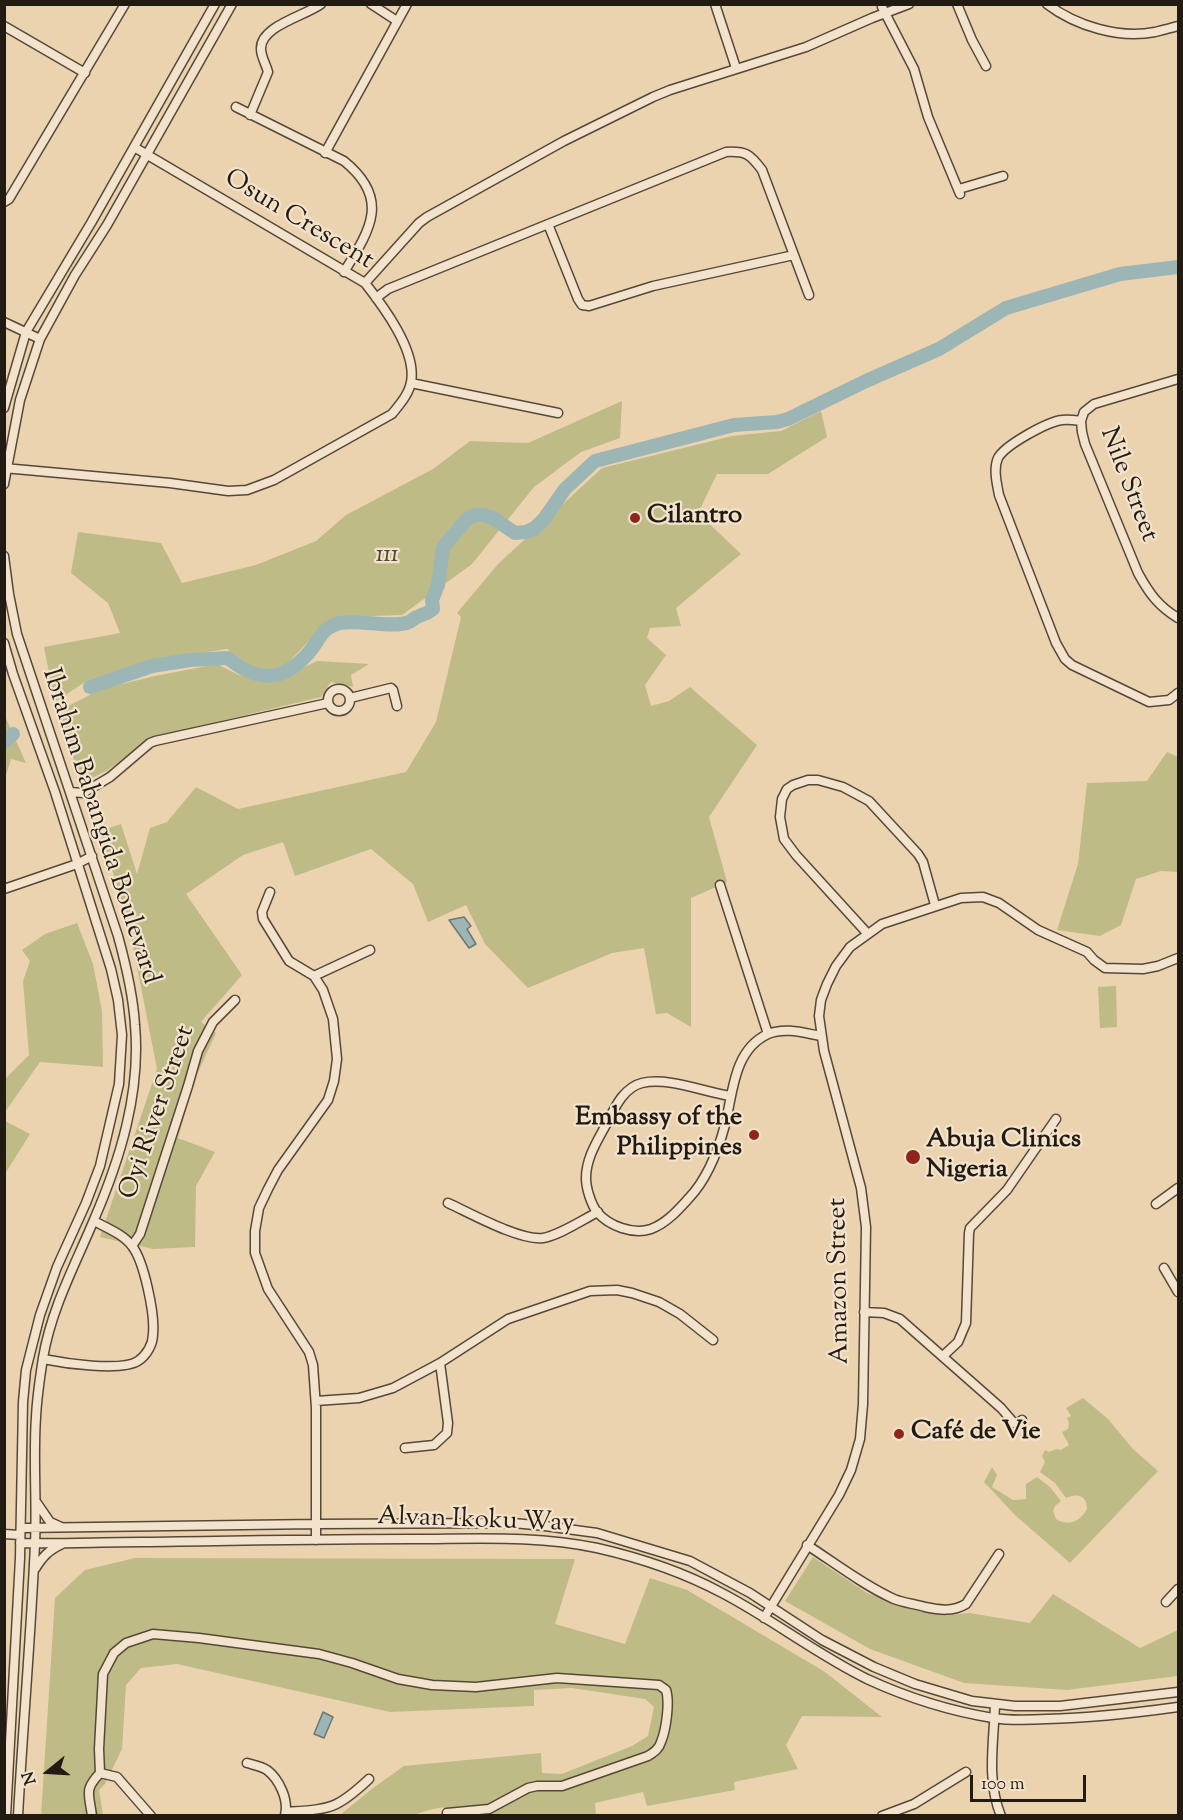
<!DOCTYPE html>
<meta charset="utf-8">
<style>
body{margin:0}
#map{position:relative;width:1183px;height:1820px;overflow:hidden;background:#ecd3b0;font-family:"Sorts Mill Goudy",serif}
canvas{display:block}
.frame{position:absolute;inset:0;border:6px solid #221b11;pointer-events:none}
.north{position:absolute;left:18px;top:1742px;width:60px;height:60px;-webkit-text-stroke:4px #f3e2cc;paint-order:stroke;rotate:252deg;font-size:16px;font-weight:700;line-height:24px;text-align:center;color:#221b11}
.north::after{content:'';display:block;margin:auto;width:21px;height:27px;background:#221b11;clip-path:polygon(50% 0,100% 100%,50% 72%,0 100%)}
.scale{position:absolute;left:970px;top:1775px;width:116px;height:27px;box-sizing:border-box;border:3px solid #221b11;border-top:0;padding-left:8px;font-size:18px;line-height:21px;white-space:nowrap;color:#221b11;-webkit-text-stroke:4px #f3e2cc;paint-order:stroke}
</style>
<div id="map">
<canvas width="1183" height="1820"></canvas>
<div class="frame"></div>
<div class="north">N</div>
<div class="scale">100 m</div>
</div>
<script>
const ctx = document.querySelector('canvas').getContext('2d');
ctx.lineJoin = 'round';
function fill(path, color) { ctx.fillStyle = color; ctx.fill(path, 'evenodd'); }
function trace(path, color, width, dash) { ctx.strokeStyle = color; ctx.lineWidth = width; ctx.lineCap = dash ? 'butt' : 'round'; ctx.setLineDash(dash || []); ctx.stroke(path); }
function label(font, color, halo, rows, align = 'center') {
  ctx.font = font + ' "Sorts Mill Goudy",serif'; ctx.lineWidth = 4.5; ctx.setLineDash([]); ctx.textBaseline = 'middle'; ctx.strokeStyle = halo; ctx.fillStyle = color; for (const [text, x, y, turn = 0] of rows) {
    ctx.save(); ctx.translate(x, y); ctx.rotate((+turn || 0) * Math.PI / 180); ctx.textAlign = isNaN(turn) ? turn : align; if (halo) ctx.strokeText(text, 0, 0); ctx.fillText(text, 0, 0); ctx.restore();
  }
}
fill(new Path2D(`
 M622,401L620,438L581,452L534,487L472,564L402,615L373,616L328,621L287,664L268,671L252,668L227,649L149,661L88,680L55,702L44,647L120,633L108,603L71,573L78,532L161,543L182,583L256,565L316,541L346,515L433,469L470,441L528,443Z
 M821,411L827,437L768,474H717L698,513L741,554L676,608L681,626L650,628L647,638L666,655L645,685L651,706L669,701L690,687L757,745L709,817L727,882L691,898V1027L667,1013L656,1014L644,948L612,953L528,988L485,944L466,905L428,922L413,884L371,849L295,876L283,842L243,855L186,894L242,975L201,1022L216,1033L194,1081L178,1138L215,1152L196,1186L195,1247L153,1249L100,1237L157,1069L128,921L100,831L121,824L137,874L150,828L167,822L196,787L238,809L406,772L436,722L461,617L457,613L498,564L602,468L732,436L781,431Z
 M317,661L369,664L351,675L353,687L331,682L321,697L150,738L108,770L82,783L57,712L101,689L155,676L217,664L239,675L272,683Z
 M5,716L26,763L11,759L5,779Z
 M1167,752L1178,757V872L1161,871L1136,879L1121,925L1100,936L1057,930L1078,864L1087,783L1147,781Z
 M77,923L93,964L102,1011L103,1067L40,1062L5,1112V1079L29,1055L23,981L30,961L22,950L45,934Z
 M1116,986L1117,1027L1100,1028L1098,987Z
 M5,1121L30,1134L5,1174Z
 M1083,1398L1108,1419L1133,1449L1158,1471L1070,1563L1015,1515L984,1482L992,1467L997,1475L992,1487L1013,1500L1026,1499V1484L1037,1477L1050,1487L1061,1501L1055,1506L1053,1511L1056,1519C1068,1527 1081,1521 1087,1509C1087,1495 1077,1493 1066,1498L1055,1483L1040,1472L1045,1462L1042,1456L1045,1450L1049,1452L1056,1449L1061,1450L1069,1445L1062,1432L1068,1429L1069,1423L1067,1418L1071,1416L1066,1408Z
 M813,1557L867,1593L895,1603L924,1612L950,1615L969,1613L1030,1623L1053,1594L1140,1648L1178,1630V1676L1067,1690L964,1683L870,1649L785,1601Z
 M135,1558L575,1559L555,1624L625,1644L650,1578L687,1590L825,1672L882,1717L802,1716L786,1745L798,1769L734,1782L735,1790L647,1806L643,1792L595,1803L596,1815H448L443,1807L429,1810L413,1815H340L373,1788L404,1766L541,1753L542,1773L562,1774L632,1746L648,1736L654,1707L645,1699L572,1688L534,1690V1706L390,1712L177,1664L141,1668L126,1685L122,1749L105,1784L99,1790L103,1815L41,1816L55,1598L85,1570Z`), '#bebb87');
const water = new Path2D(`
 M464,917L471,926L467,929L476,944L469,948L449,920Z
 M323,1712L333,1717L324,1738L314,1734Z`);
fill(water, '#9cb6b5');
trace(water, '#6b7873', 1.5);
trace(new Path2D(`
 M90,687L152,666L190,660L228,658C259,684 285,682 311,650C321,637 322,628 340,623C359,619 393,629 409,622C412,621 414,618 417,617C424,613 424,616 433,609L432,600L438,585L443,547L468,518L475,515H484L493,518L515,533L526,532L535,528L544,519L565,489L595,461L734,425L777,422L788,419L866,381L939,349L1006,308L1120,274L1178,267
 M4,742L13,734`), '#9cb6b5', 14);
const minor = new Path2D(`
 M371,4L397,21
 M715,4L736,68
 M957,4L972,40L986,66
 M1047,4C1076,26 1119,39 1155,32C1163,30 1171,28 1178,26
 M882,7L914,69L928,117L960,194
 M4,26L85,73
 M236,107L344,161C391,199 370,230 344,272
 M250,115L268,72C266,64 261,57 261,49C260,26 305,16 321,4
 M325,153L407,4
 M959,189L1003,176
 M4,202L9,199L125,4
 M548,224L578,299L582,305L589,306L653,286L794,255
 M365,283L419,223L427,217L564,141L653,97L670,90L806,47L872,18L909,4
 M376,298L388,289L726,152C746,151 750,154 762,170L809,295
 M4,322L40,339
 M1178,379L1094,404L1084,412L1081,421L1082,432L1085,444L1138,573C1149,593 1158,606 1178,618
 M411,383L558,413
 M4,408L26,332L91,223L215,4
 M1081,421C1074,420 1068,419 1062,420C1047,422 1005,445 998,458C993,469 997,484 999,495L1056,643L1065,659L1072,665L1149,702L1169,700L1178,693
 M4,468L170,483L228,491L247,490L274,480L392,414C400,404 409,394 411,382C417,351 383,306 365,283L134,147
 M4,484L20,400L40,339L75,275L107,225L232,4
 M4,556L9,594L17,634L118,936C126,965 133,994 135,1025C141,1093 120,1160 93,1222C74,1267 51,1310 43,1358C40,1377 37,1397 36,1417C33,1459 37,1502 35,1544C31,1634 23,1725 18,1816
 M4,643L13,674L55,792L111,969L118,1000L122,1035L119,1084L100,1166L86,1203L57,1267L40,1315L26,1370L23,1402L20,1558L6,1816
 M328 700a11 11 0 1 1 22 0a11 11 0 1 1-22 0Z
 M350,698L391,688L393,690L397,706
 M70,792L83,793L110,777L150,743L155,741L328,703
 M720,885L768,1034
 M4,889L77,864L92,856
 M270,892L262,912L263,919L289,961L314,976L323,990L333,1019L337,1059L334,1081L328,1100L278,1170L268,1189L259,1208L255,1231V1253L268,1289L309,1352L313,1365L316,1408V1540
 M867,933L796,855L784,839L780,817L782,799L787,789L793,785L808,780H818L843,787L869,801L918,854L923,862L935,905
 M314,976L370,950
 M731,1096C704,1092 669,1077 642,1083C625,1087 616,1105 609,1119C600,1137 586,1156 586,1178C586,1188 591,1204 597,1212C609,1226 633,1235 651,1229C667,1223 678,1210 689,1198C708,1178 718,1151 725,1125C733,1094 733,1050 768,1034C785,1027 804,1033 821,1036
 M448,1203C470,1213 520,1241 543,1238C560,1235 582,1220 598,1212
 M1156,1204L1178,1188
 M132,1246L140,1234L188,1086L198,1051L213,1022L235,1000
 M1164,1268L1178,1292
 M864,1312L884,1313L900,1319L1001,1408L1014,1423L1018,1424L1022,1420
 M943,1356L958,1342L966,1323L969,1233L970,1228L1007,1190L1056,1119
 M43,1359C63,1363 121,1372 138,1361C147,1355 153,1344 153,1334C155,1314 144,1261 132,1246C123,1234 107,1228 94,1221
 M316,1401L359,1398L393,1388L440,1363L508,1319L590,1291L617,1290L632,1293L659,1302L680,1314L713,1340
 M405,1448L434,1445L447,1433L448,1423L440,1363
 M37,1503L50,1522L61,1527
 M21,1528L316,1524L513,1523L545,1526L597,1533L690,1561L750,1593L822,1640L874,1667L915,1684L972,1701L1015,1706H1060L1178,1692
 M4,1534L20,1535
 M20,1543C60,1544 101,1542 141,1542C231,1541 321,1539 412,1539C474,1539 537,1535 597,1548C641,1558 683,1572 722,1593C772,1619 816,1654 867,1679C906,1697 950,1711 993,1718C1011,1721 1029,1720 1047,1719C1091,1718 1135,1713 1178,1707
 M807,1545C835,1563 863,1585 894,1599C904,1603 915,1604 925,1607C939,1610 953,1612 966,1604L999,1554
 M35,1569C43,1556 49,1550 62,1544
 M1166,1602L1178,1589
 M764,1618L839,1495L851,1470L860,1439L863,1404L866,1227L861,1188L824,1051L819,1016L821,1000L827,984L836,966L850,947L882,924L961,898L983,897L999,903L1038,930L1087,952L1094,960L1105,968L1143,969L1158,966L1178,958
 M995,1704C994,1741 986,1780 1001,1816
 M247,1763C254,1765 261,1766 267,1770C279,1779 289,1800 285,1815
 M100,1773L99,1749L103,1674L114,1653L126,1643L153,1634L199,1638L319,1654L352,1663L398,1679L432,1685L476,1687L557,1678L659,1685L666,1690C670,1702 666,1730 661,1742C659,1749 654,1752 648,1756L562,1786H537L528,1788L489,1809L447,1813
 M286,1812C330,1809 336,1810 369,1779
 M92,1816C89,1793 84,1790 100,1773L117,1777L151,1816
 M882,1816L914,1804L966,1772`);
trace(minor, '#544939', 11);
trace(minor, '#f3e2cc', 8);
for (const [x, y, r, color] of [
 [635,518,6,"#8f2418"],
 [754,1135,6,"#8f2418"],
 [913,1157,8,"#8f2418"],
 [899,1434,6,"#8f2418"]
]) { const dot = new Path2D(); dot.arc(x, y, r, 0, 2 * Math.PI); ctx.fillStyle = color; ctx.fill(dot); trace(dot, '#f3e2cc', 2); }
label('26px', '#221b11', '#f3e2cc', [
 ["Osun Crescent",298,221,31],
 ["Nile Street",1127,485,69],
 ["Ibrahim Babangida Boulevard",99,827,72],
 ["Oyi River Street",159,1113,-71],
 ["Amazon Street",841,1281,-91],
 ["Alvan Ikoku Way",476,1522,2]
]);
label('bold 26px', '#221b11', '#f3e2cc', [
 ["Cilantro",647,518],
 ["Embassy of the",742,1120,"right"],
 ["Philippines",742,1150,"right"],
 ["Abuja Clinics",926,1142],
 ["Nigeria",926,1172],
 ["Café de Vie",911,1434]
], 'left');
label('italic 26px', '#514b34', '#f3e2cc', [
 ["111",387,557]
]);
</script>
